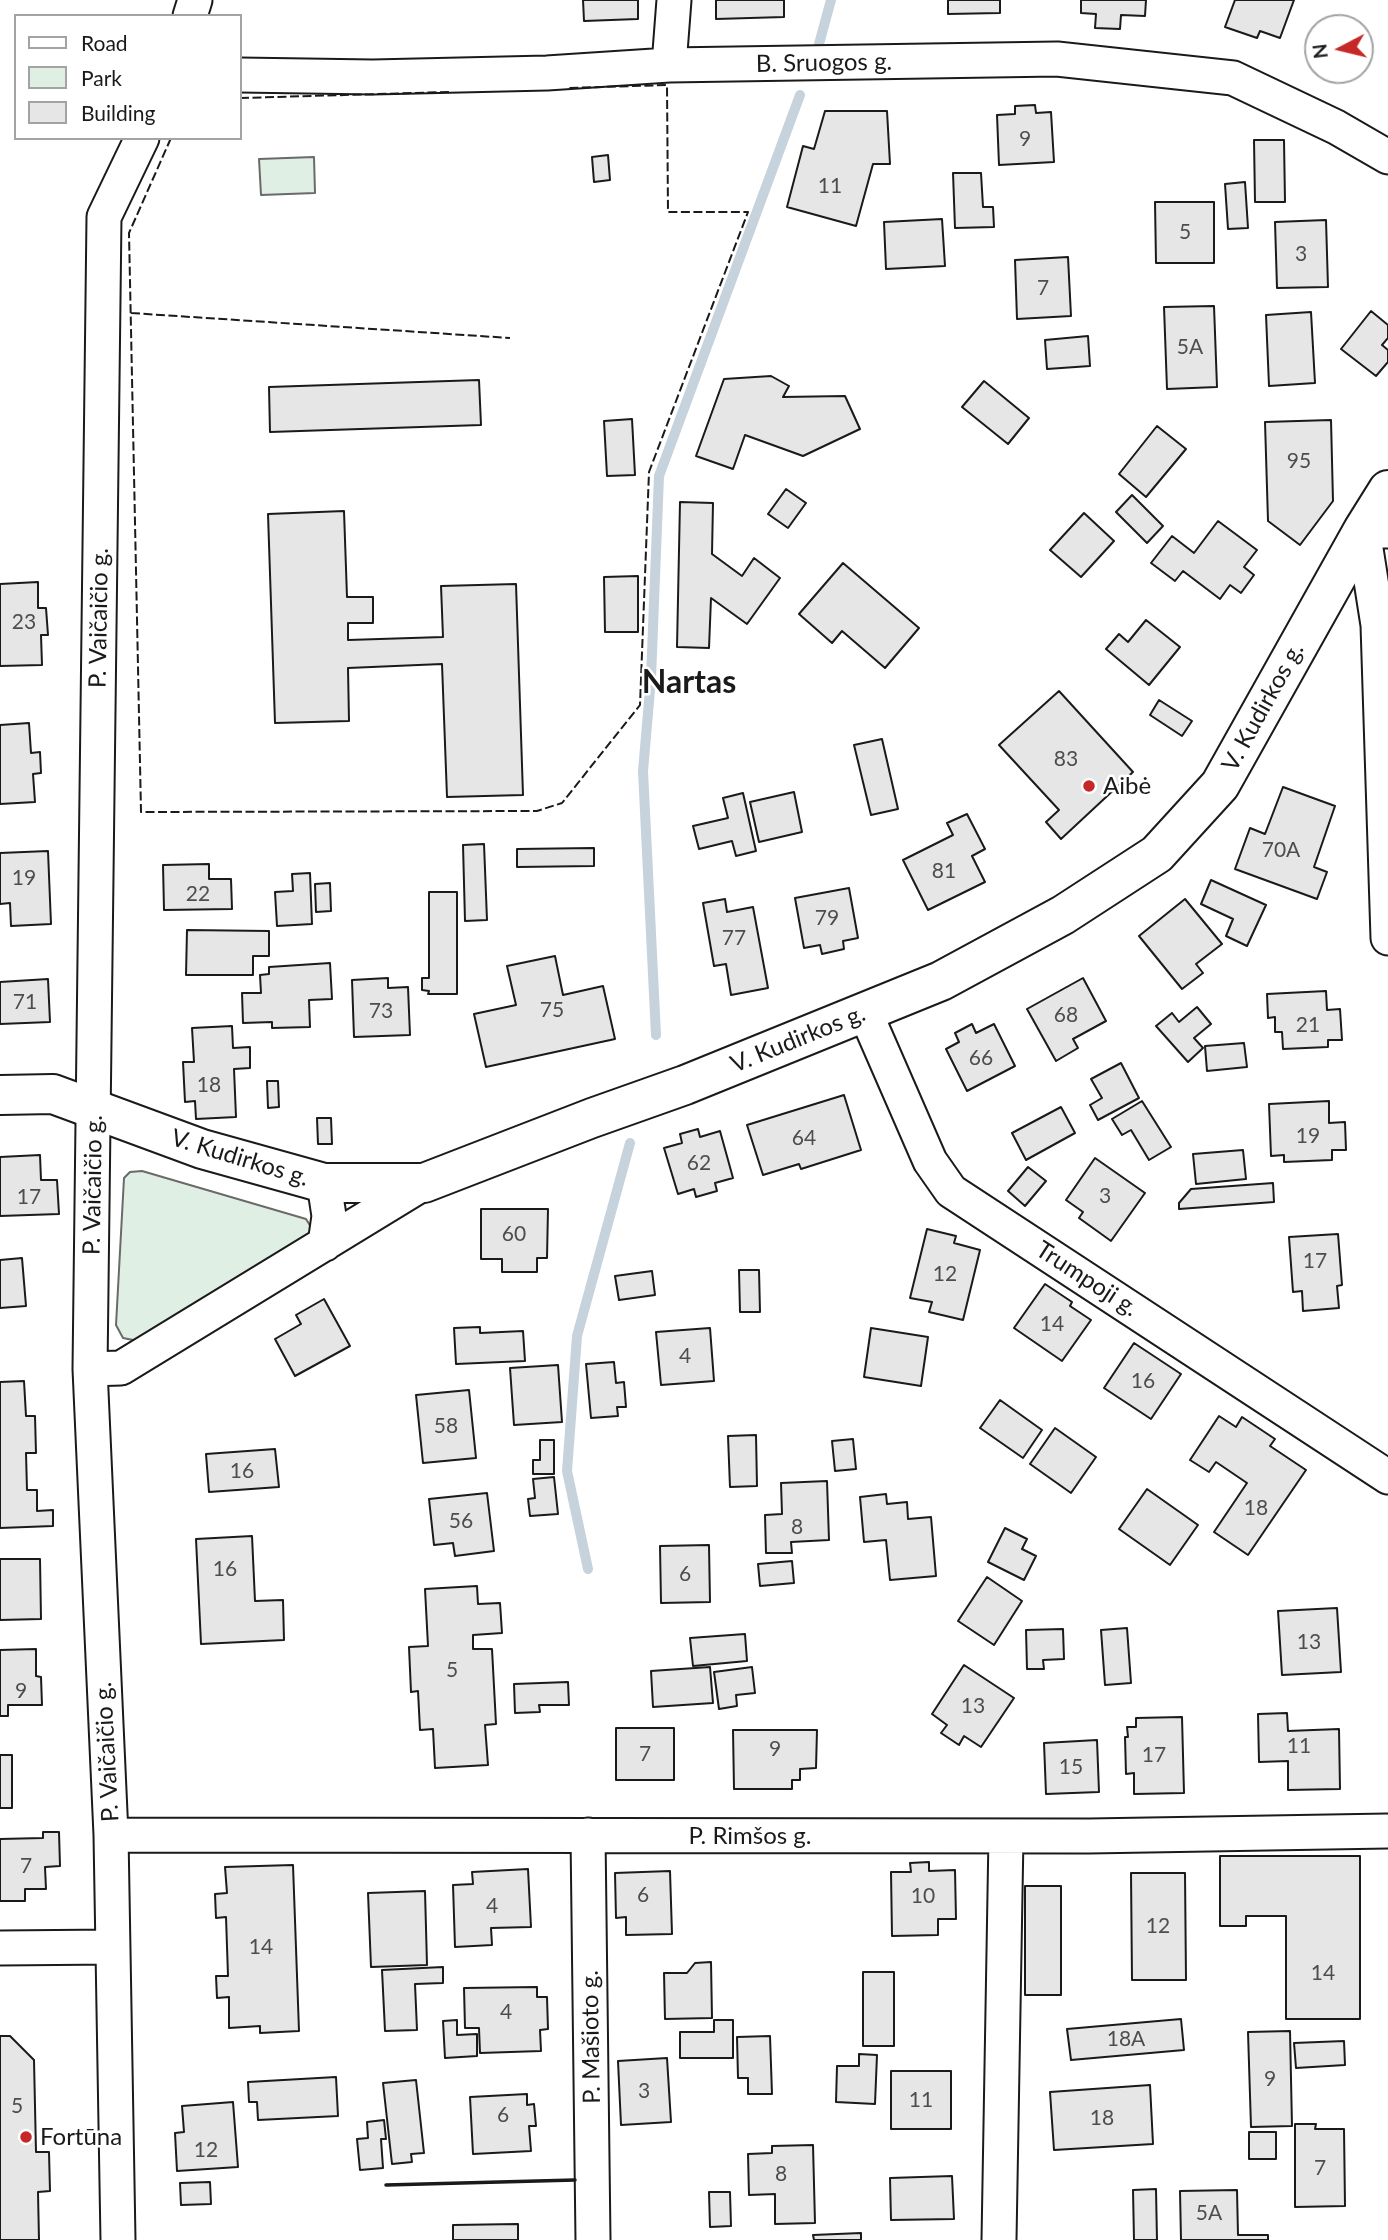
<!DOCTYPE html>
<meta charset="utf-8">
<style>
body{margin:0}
#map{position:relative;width:1388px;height:2240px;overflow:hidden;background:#fff;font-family:Lato,sans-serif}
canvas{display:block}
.legend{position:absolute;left:14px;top:14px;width:228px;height:126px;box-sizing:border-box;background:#fff;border:2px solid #a3a3a3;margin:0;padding:9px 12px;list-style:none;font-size:21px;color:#1a1a1a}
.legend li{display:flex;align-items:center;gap:14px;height:35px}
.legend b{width:35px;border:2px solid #a3a3a3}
.north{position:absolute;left:1304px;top:14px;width:70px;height:70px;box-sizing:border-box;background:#fff;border:2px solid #a3a3a3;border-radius:50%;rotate:263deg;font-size:19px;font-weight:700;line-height:28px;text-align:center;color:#1a1a1a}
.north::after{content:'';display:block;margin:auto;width:24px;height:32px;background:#c62828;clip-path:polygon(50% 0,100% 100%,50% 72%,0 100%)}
</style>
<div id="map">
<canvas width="1388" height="2240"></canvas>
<ul class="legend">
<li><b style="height:9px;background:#fff"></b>Road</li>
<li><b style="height:19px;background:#e0efe3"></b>Park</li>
<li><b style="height:19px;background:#e6e6e6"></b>Building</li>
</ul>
<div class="north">N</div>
</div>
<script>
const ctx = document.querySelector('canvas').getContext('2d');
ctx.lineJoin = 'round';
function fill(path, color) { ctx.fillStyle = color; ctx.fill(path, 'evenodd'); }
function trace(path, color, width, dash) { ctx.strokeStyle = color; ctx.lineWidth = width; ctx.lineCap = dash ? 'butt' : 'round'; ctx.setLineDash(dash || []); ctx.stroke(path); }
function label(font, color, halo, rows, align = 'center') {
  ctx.font = font + ' Lato,sans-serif'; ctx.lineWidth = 5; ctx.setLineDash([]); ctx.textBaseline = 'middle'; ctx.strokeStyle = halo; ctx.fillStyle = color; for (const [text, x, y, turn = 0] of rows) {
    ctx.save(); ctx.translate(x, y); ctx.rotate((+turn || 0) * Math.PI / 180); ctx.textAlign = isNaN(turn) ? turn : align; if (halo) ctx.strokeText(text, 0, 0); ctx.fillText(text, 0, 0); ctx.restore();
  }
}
const green = new Path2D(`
 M314,157L315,193L261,195L259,159Z
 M142,1171L306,1219L311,1227L308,1239L147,1338L133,1340L123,1338L116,1325L124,1178L130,1172Z`);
fill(green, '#e0efe3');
trace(green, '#6a6a6a', 2);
trace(new Path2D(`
 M819,44L831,0
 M656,1035L643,771L651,678L659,476L800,95
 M588,1569L567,1471L577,1336L630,1143`), '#c6d2dc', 10);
const building = new Path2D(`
 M583,0H638V19L584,21Z
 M716,0H784V17L716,19Z
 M948,0H1000V13L948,14Z
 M1081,0H1146L1145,16L1121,15L1120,29L1095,28L1096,14L1081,13Z
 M1235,0H1294L1280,38L1260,31L1257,38L1225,27Z
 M1035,105L1036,113L1051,112L1054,162L999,165L997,115L1015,114V106Z
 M825,111H887L890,164H873L856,226L787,207L803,146L814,149Z
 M1254,140H1284L1285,202H1255Z
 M608,155L610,180L594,182L592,157Z
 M953,173H981L983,207H993L994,227L955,228Z
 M1245,182L1248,228L1228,229L1225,184Z
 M1155,202H1214V263H1156Z
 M942,219L945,266L886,269L884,222Z
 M1326,220L1328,287L1277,288L1275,222Z
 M1068,257L1071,316L1017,319L1015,260Z
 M1214,306L1217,387L1167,389L1164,307Z
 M1371,311L1388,325V338L1382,345L1388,350V362L1376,376L1341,349Z
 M1311,312L1315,383L1269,386L1266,315Z
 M1088,336L1090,366L1047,369L1045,340Z
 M771,376L789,386L783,397L845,396L860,429L803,456L745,435L733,469L696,456L724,379Z
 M479,380L481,425L270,432L269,387Z
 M984,381L1029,418L1008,444L962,407Z
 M632,419L635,475L607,476L604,421Z
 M1331,420L1333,501L1300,545L1268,521L1265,422Z
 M1157,426L1186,449L1146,497L1119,474Z
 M786,489L806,503L788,528L768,514Z
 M1132,495L1163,526L1147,543L1116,512Z
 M680,502L713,503L712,554L742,576L754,558L780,578L747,624L711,598L709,648L677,647Z
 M344,511L347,597H373V623H348V640L443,637L441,586L516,584L523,795L447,797L442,664L348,668L349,721L275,723L268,514Z
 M1084,513L1114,541L1081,577L1050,550Z
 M1218,521L1257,550L1244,567L1254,575L1241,593L1230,585L1220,599L1183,571L1175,581L1151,563L1172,536L1194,553Z
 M843,563L919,628L885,668L842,631L832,643L799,614Z
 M638,576V632H605L604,577Z
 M38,582V608H46L48,635H41L42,665L0,666V584Z
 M1146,620L1180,647L1149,685L1106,649L1119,634L1128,642Z
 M1059,691L1133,772L1061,839L1046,822L1059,810L999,745Z
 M1159,700L1192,721L1182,736L1150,715Z
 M29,723L31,753L40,752L41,773L33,774L35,802L0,804V725Z
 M882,739L898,809L871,815L854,745Z
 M1283,787L1335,806L1314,867L1327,872L1317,899L1235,869L1250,828L1265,834Z
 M794,792L802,832L759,842L750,802Z
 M743,793L756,851L736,856L732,841L699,849L693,826L728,818L723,798Z
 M967,814L985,849L972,856L985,882L928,910L903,860L953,835L947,823Z
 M484,844L487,920L465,921L463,845Z
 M594,848V866L517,867V849Z
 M48,851L51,924L11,926L10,903L0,904V853Z
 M209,864V879H231L232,909L164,910L163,865Z
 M310,873L312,924L277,926L275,892L293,891L292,874Z
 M1211,880L1266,905L1247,946L1226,936L1233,919L1201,904Z
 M330,883L331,911L316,912L315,884Z
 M849,888L858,938L843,941L844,949L822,954L820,945L804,948L795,898Z
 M429,892H457V994H428L429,991L422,990V978H429Z
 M725,899L727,912L753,907L768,988L731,995L726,964L714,966L703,903Z
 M1185,899L1222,944L1196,964L1203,973L1182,989L1139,936Z
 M187,930L269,931V956H253V975H186Z
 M555,956L563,995L603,986L615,1039L486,1067L474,1014L516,1005L507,966Z
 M330,963L332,999L309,1000L310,1027L272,1028V1022L243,1023L242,993H261L260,975L269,974V967Z
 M388,978V988L408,987L410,1035L354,1037L352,980Z
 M1083,978L1106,1021L1073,1039L1078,1048L1056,1061L1027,1009Z
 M48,979L50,1022L0,1024V982Z
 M1326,991L1327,1010L1340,1009L1342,1040H1328V1047L1283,1049L1282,1032H1275V1017L1268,1018L1267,994Z
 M1197,1007L1211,1024L1194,1038L1203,1048L1188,1062L1156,1026L1172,1013L1179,1022Z
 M972,1024L976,1033L994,1024L1015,1066L967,1091L946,1049L959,1042L955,1033Z
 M232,1026L233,1048L250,1047V1068L234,1069L236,1117L196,1119L195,1101L185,1102L183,1062H194L192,1028Z
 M1244,1043L1247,1067L1207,1071L1205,1046Z
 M1121,1063L1139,1098L1098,1120L1090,1105L1102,1098L1091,1079Z
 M267,1081H278L279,1107L268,1108Z
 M844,1095L861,1150L801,1169L799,1164L763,1175L747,1125Z
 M1142,1101L1171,1147L1149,1160L1131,1130L1122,1135L1112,1119Z
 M1329,1101V1123L1345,1122L1346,1150H1332V1160L1284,1162V1155L1271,1156L1269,1104Z
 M1061,1107L1075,1133L1026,1160L1012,1133Z
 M317,1118H331L332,1144H318Z
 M698,1129L700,1137L720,1131L733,1178L715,1183L717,1191L696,1197L694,1189L678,1194L664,1148L682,1143L680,1134Z
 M1243,1150L1246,1179L1196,1184L1193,1154Z
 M40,1155L41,1180H57L59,1214L0,1216V1157Z
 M1095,1158L1145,1193L1111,1241L1079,1218L1083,1212L1066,1200Z
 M1028,1167L1046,1181L1025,1206L1008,1191Z
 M1273,1183L1274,1202L1179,1209V1203L1191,1189Z
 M481,1209H548L547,1258H537V1272H502V1259H481Z
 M927,1229L956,1236L954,1243L980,1250L963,1320L929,1312L932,1302L910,1298Z
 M1338,1234L1342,1285L1337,1286L1339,1308L1303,1311L1302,1291L1293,1292L1289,1237Z
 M22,1258L26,1306L0,1308V1260Z
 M739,1270H759L760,1312H740Z
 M652,1271L655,1295L619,1300L615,1276Z
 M1045,1284L1072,1302L1070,1306L1091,1320L1062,1361L1014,1328Z
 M324,1299L350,1346L295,1376L275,1339L301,1324L296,1315Z
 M480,1327V1333L523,1331L525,1361L456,1364L454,1328Z
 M710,1328L714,1381L661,1385L656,1332Z
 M871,1328L928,1337L921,1386L864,1377Z
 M1134,1343L1181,1374L1151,1419L1104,1388Z
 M614,1362L616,1383L624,1382L626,1407H617L618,1416L591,1418L586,1364Z
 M558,1365L562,1422L514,1425L510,1368Z
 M24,1381L26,1416H35L36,1453H26L27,1490H37V1511L53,1510V1526L0,1528V1382Z
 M469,1390L476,1458L423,1463L416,1395Z
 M1000,1400L1042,1430L1023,1458L980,1428Z
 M1219,1416L1236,1427L1242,1417L1275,1439L1270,1446L1306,1470L1248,1555L1214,1532L1247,1483L1216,1462L1209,1472L1190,1460Z
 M1055,1428L1096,1457L1071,1493L1030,1464Z
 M756,1435L757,1486L730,1487L728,1436Z
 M853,1439L856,1469L835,1471L832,1441Z
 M540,1440H554V1474H533V1460H540Z
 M275,1449L279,1487L209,1492L206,1454Z
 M554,1477L558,1514L530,1516L528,1499L535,1498L533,1479Z
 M827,1481L829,1540L791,1542L792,1553H766L765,1515L782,1514L781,1483Z
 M1147,1489L1198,1525L1170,1565L1119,1529Z
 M487,1493L494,1551L455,1556L453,1543L434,1545L429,1499Z
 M886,1494L887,1504L907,1502L908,1519L931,1517L936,1576L890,1580L886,1540L864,1542L860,1497Z
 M1005,1528L1027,1539L1022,1549L1036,1556L1024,1580L988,1562Z
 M252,1536L255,1601L283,1600L284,1640L201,1644L196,1539Z
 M709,1545L710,1602L661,1603L660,1546Z
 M0,1559H40L41,1619L0,1620Z
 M792,1561L794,1583L760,1586L758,1564Z
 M987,1577L1022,1601L994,1645L958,1621Z
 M477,1586L478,1604L500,1603L502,1633L473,1635V1649H492L496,1724L485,1725L488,1765L435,1768L433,1729L420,1730L418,1691L411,1692L409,1647L428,1646L425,1589Z
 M1337,1608L1341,1672L1282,1675L1278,1611Z
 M1127,1628L1131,1683L1105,1685L1101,1630Z
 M1063,1629L1064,1659L1043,1660L1044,1669H1027L1026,1630Z
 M745,1634L747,1661L693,1666L690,1638Z
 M36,1649V1676L41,1677L42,1705H8V1716H0V1650Z
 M964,1665L1014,1698L981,1747L964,1736L959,1745L941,1733L947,1725L932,1714Z
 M710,1667L713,1703L653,1707L651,1671Z
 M752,1667L755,1693L736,1695L737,1706L719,1709L714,1672Z
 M568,1682L569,1705H539L540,1712L515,1713L514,1684Z
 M1287,1713L1288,1731L1339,1729L1340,1789L1288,1790V1761L1259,1762L1258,1714Z
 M1182,1717L1184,1793L1134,1794V1773L1126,1774L1125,1737H1128L1127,1727H1136V1718Z
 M616,1728H674V1780H616Z
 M733,1730H817L816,1768L800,1769V1780H792V1789H734Z
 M1097,1740L1099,1792L1046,1794L1044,1743Z
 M0,1755H12V1808H0Z
 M43,1832H59L60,1866L45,1867L46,1889H25V1901H0V1839L43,1838Z
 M1220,1856H1360V2019H1286V1916H1246V1926H1220Z
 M929,1862V1871L955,1870L956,1919H938V1935L892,1936L891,1872H911L910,1863Z
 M293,1865L299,2031L260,2033V2026L229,2028V1997L217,1998L216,1976H228L226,1917L216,1918L215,1894L227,1893L225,1867Z
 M528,1869L531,1927L491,1928L492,1945L455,1947L453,1885L473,1884L472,1872Z
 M670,1871L672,1934L626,1935V1917L616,1918L615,1873Z
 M1131,1873H1185L1186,1980H1132Z
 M1025,1886H1061V1995H1025Z
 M425,1891L427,1965L371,1967L368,1893Z
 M711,1962L712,2018L665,2019L664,1973H687L695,1963Z
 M443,1967V1983L415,1984L417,2030L385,2031L382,1970Z
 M863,1972H894V2046H863Z
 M537,1987V1997H547L548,2029L540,2030L541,2051L480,2053L479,2028H465L464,1988Z
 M1181,2019L1184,2050L1071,2060L1067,2029Z
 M457,2020V2035L477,2034V2056L445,2058L443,2021Z
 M714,2020H733V2058H680V2032H714Z
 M1290,2031L1292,2126L1251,2127L1248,2032Z
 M0,2036H10L34,2060L36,2152H49L50,2191L38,2192L39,2240H0Z
 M770,2036L772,2094H748V2078H738L737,2037Z
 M1344,2041L1345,2065L1296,2068L1294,2043Z
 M859,2054L877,2055L875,2104L836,2102L837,2066H859Z
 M667,2058L671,2122L621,2125L618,2061Z
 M891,2071H951V2129H891Z
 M336,2077L338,2116L258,2120L257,2102H249L248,2082Z
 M416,2080L424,2153L411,2154L412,2162L392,2164L383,2083Z
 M1150,2085L1153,2144L1054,2150L1050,2092Z
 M527,2094V2105L534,2104L536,2126H529L531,2151L473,2154L470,2097Z
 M233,2102L238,2167L177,2171L175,2133L184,2132L182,2106Z
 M384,2120L386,2139H381L383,2168L360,2170L357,2139L368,2138L367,2122Z
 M1295,2124H1316L1315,2129H1344L1345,2206L1295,2207Z
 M1249,2132H1276V2159H1249Z
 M813,2145L815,2223L775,2224V2194L749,2195L748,2154L772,2153V2146Z
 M952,2176L954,2219L891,2220L890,2178Z
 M210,2182L211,2204L181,2205L180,2183Z
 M1156,2189L1157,2240H1134L1133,2190Z
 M1237,2190L1238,2235H1268V2240H1181L1180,2191Z
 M709,2192H730L731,2226L710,2227Z
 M518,2224V2240H453V2225Z
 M861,2233V2240H814L813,2235Z`);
fill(building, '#e6e6e6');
trace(building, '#1a1a1a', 2);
const street = new Path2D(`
 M190,16L195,0
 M669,65L674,0
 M240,75L373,77L547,73L669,65L1057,59L1233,78L1336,127L1388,157
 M1388,531L1363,530L1378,625L1388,938
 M865,1012L930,1161L951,1191L1388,1477
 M324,1183L329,1216L325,1244
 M90,1369L121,1368L424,1183
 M111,1835L1089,1836L1388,1831
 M588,1835L593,2240
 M0,1948L112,1947
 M118,2240L111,1835L90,1369L104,217L142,138
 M999,2240L1006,1836`);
const secondary = new Path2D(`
 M0,1095L53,1094L202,1149L324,1183H424L592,1118L685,1085L941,981L1063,915L1157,854L1220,785L1363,530L1388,490`);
trace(street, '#1a1a1a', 37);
trace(secondary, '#1a1a1a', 42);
trace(street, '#fff', 33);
trace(secondary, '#fff', 38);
trace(new Path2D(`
 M240,98L449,92
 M171,138L129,233L141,812L537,811L562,803L640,705L649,472L748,212H668L667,85L568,88
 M131,313L510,338`), '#1a1a1a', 2, [9, 3.5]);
trace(new Path2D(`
 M386,2185L575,2180`), '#1a1a1a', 3.5);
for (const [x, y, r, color] of [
 [1089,786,7,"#c62828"],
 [26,2137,7,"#c62828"]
]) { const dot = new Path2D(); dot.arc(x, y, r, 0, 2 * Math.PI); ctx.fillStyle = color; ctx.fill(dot); trace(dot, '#fff', 2.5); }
label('21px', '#4d4d4d', null, [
 ["9",1025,139],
 ["11",830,186],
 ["5",1185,232],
 ["3",1301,254],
 ["7",1043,288],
 ["5A",1190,347],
 ["95",1299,461],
 ["23",24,622],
 ["83",1066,759],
 ["70A",1281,850],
 ["81",944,871],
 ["19",24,878],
 ["22",198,894],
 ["79",827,918],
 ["77",734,938],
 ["71",25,1002],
 ["75",552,1010],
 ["73",381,1011],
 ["68",1066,1015],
 ["21",1308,1025],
 ["66",981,1058],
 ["18",209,1085],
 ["19",1308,1136],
 ["64",804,1138],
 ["62",699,1163],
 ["3",1105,1196],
 ["17",29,1197],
 ["60",514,1234],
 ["17",1315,1261],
 ["12",945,1274],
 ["14",1052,1324],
 ["4",685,1356],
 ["16",1143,1381],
 ["58",446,1426],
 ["16",242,1471],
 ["18",1256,1508],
 ["56",461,1521],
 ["8",797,1527],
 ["16",225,1569],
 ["6",685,1574],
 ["13",1309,1642],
 ["5",452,1670],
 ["9",21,1691],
 ["13",973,1706],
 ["11",1299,1746],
 ["9",775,1749],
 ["7",645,1754],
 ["17",1154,1755],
 ["15",1071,1767],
 ["7",26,1866],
 ["6",643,1895],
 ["10",923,1896],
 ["4",492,1906],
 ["12",1158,1926],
 ["14",261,1947],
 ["14",1323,1973],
 ["4",506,2012],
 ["18A",1126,2039],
 ["9",1270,2079],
 ["3",644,2091],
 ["11",921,2100],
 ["5",17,2106],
 ["6",503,2115],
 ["18",1102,2118],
 ["12",206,2150],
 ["7",1320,2168],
 ["8",781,2174],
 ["5A",1209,2213]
]);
label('24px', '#1a1a1a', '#fff', [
 ["B. Sruogos g.",824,63,-1],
 ["P. Vaičaičio g.",99,618,-89],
 ["V. Kudirkos g.",1263,707,-61],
 ["V. Kudirkos g.",798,1039,-22],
 ["V. Kudirkos g.",240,1158,17],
 ["P. Vaičaičio g.",93,1185,-89],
 ["Trumpoji g.",1087,1279,33],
 ["P. Vaičaičio g.",107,1752,-93],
 ["P. Rimšos g.",750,1836],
 ["P. Mašioto g.",591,2037,-91]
]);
label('24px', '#1a1a1a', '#fff', [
 ["Aibė",1103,786],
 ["Fortūna",40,2137]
], 'left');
label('bold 32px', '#1a1a1a', '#fff', [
 ["Nartas",689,683]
]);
</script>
